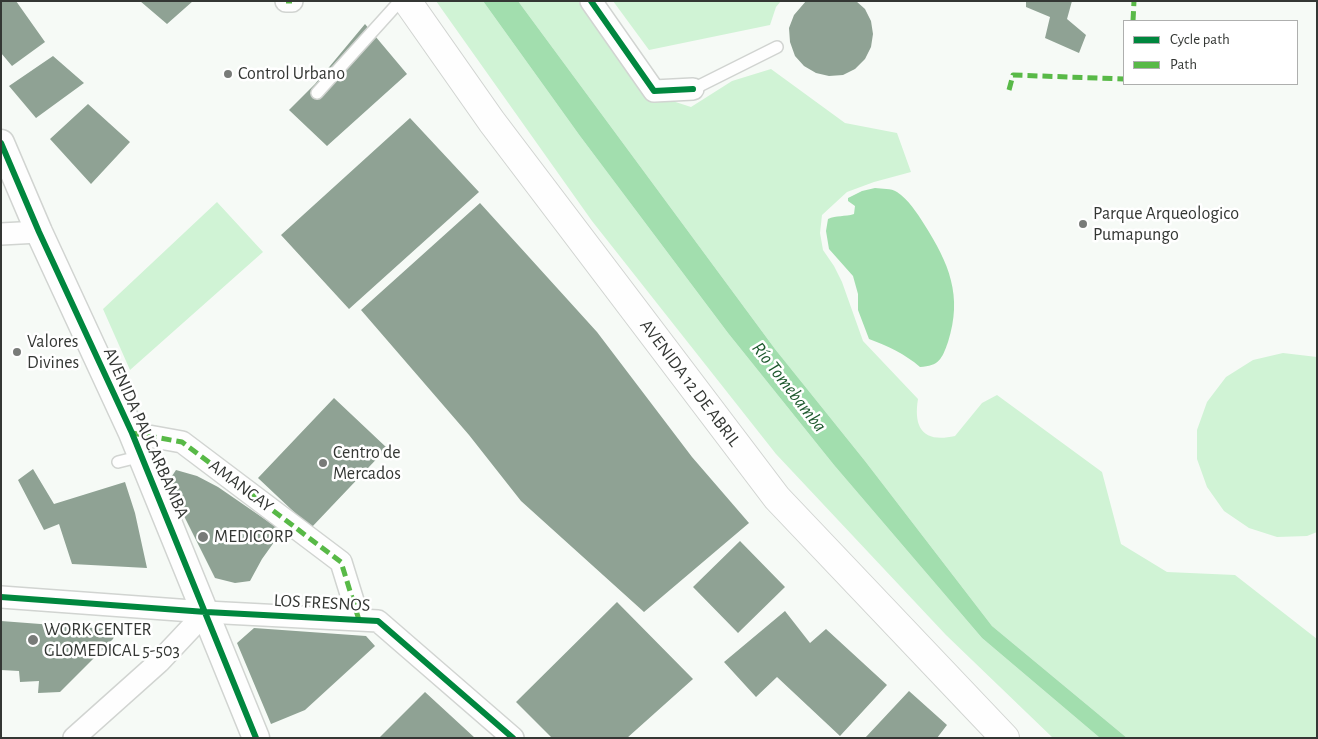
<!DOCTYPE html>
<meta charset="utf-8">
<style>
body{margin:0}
#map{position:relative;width:1318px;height:739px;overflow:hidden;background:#f6faf6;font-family:"Alegreya Sans",sans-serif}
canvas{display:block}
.frame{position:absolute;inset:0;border:2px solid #343734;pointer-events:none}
.legend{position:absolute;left:1123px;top:20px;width:175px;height:65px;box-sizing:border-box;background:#fff;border:1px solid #aeafae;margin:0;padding:6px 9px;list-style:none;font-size:15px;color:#343734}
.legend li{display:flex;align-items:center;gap:10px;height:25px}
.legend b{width:25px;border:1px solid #aeafae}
</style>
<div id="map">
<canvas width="1318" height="739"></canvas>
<div class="frame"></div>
<ul class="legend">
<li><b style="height:6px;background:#00873e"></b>Cycle path</li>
<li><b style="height:6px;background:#58b947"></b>Path</li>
</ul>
</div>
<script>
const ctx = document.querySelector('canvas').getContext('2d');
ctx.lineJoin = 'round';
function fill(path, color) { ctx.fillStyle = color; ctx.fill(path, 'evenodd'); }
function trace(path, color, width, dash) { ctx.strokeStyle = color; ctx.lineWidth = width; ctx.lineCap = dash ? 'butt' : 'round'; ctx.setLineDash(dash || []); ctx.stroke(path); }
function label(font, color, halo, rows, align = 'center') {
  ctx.font = font + ' "Alegreya Sans",sans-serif'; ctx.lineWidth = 5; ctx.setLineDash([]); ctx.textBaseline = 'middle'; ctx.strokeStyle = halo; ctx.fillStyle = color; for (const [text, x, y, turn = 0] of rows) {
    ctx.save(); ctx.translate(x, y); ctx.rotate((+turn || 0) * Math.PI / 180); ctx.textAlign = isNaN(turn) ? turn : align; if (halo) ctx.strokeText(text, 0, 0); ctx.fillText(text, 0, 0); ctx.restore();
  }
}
fill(new Path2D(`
 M436,1H483L580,136L728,333L834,465L982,638L1100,738H1053L946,635L776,454L592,221Z
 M518,1H578L604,36L657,96L691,107L732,81L771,69L845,123L897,133L911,172L874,182L847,192L822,215L820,233L823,250L834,266L842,282L863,341L918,399C913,429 924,443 955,436L982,403L997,395L1102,472L1121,544L1167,572L1235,575L1317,639V738H1127L992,626L865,461L775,349Z
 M613,1H781L776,7L770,25L649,50Z
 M217,202L263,252L130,370L103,309Z
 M1283,353L1317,357V532L1307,536L1277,537L1249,528L1224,511L1207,487L1197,459V430L1207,402L1226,377L1253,360Z`), '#d0f3d5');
fill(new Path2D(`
 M483,1H518L775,349L865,461L992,626L1127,738H1100L982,638L834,465L728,333L580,136Z
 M875,188C882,189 891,188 897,192C908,199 917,213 924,224C949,263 963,296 948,342C942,359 939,366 920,367C905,354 888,346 869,339L858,310V294L853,276L829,249L826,231L828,219C836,215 845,217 854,214L855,206L848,201V198L862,191Z`), '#a2deae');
fill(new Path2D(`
 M1,1H16L45,42L12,66L1,53Z
 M140,1H193L167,24Z
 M806,1H856L865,9L871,21L873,34L871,47L865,59L855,69L843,75L829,76L816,73L804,66L795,56L790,42L789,28L794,15Z
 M1026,1H1072L1067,19L1086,35L1079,53L1045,38L1050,17L1026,7Z
 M365,24L407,74L327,146L289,110L315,84Z
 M53,56L84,83L36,118L9,86Z
 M88,104L130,142L91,184L50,139Z
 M410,118L479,192L349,309L281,235Z
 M480,203L597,332L692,457L749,523L644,612L521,501L469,435L361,310Z
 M334,398L387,448L311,528L258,478Z
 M33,469L54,504L125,482L135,513L147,568L72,564L59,524L44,530L18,480Z
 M176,470L197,476L218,487L282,531L262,559L250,581L235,583L215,578L174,496L170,479Z
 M740,541L785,587L738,633L693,587Z
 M617,602L693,679L627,738H552L516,702Z
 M785,611L810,643L826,629L887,685L840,736L777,677L756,697L724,662Z
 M1,621L106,629L114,630L116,632L113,639L60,692L38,693L39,681L20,682L19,671L1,670Z
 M254,628L366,636L375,646L305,710L271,724L237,643Z
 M909,691L947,725L937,738H865Z
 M425,692L475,738H379Z`), '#8fa294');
const service = new Path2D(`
 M693,89L777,47
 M317,93L400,1
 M118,462L142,456`);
const minor = new Path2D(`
 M286,1H292
 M591,1L654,91L693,89
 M1,234L39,232
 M132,433L182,442L341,562L359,620
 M1,597L206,612L378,621L513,738
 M74,738L159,662L206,612`);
const tertiary = new Path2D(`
 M1,143L39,232L132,433L256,738`);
const secondary = new Path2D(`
 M407,1L492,122L777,498L1005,738`);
trace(service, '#d1d4d1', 14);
trace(minor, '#d1d4d1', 24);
trace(tertiary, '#d1d4d1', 29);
trace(secondary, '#d1d4d1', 30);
trace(service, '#fefefe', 11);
trace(minor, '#fefefe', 21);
trace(tertiary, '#fefefe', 26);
trace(secondary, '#fefefe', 28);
trace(new Path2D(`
 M286,1H292
 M1133,21L1134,1
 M1009,90L1013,75L1124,79
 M132,433L182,442L341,562L359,620`), '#58b947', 5, [10, 5]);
trace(new Path2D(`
 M591,1L654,91L693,89
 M1,143L39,232L132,433L256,738
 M1,597L206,612L378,621L513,738`), '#00873e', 6);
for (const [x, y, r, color] of [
 [228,74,5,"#787b78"],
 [1083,224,5,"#787b78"],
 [17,352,5,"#787b78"],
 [323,463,5,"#787b78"],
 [203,537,6,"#787b78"],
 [33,640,6,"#787b78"]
]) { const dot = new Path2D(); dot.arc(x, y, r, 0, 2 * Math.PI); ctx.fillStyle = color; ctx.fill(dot); trace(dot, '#fff', 2); }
label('18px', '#343734', '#fff', [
 ["Control Urbano",238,74],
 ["Parque Arqueologico",1093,214],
 ["Pumapungo",1093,235],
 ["Valores",27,342],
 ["Divines",27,363],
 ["Centro de",333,453],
 ["Mercados",333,474],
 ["MEDICORP",214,537],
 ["WORK CENTER",44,630],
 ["GLOMEDICAL 5-503",44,651]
], 'left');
label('18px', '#343734', '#fff', [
 ["AVENIDA 12 DE ABRIL",690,383,53],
 ["AVENIDA PAUCARBAMBA",146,433,66],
 ["AMANCAY",241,486,37],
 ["LOS FRESNOS",322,603,3]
]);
label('italic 19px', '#1e592e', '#fff', [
 ["Río Tomebamba",789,387,52]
]);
</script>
